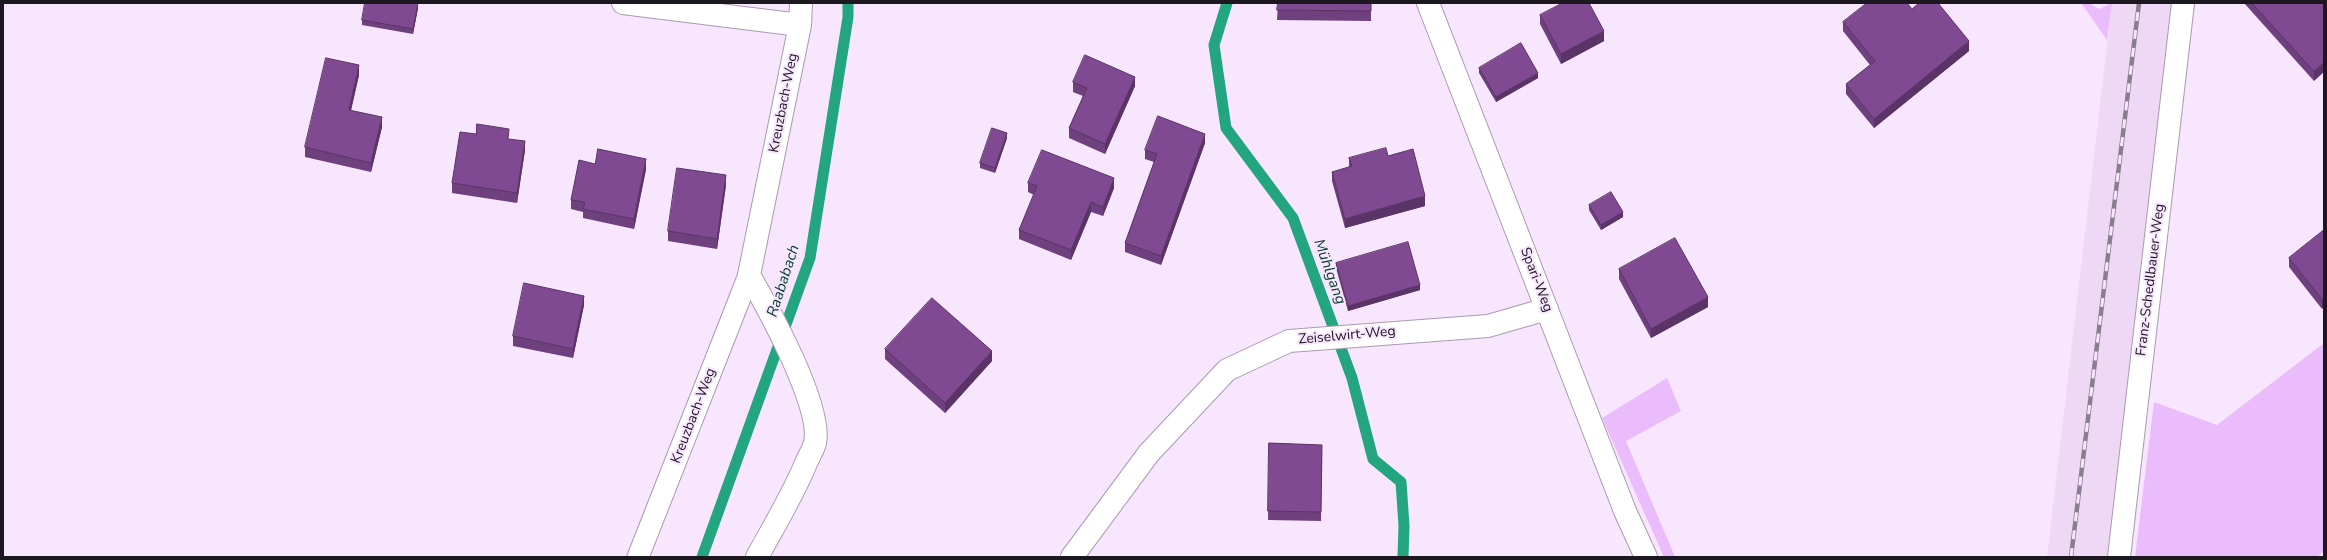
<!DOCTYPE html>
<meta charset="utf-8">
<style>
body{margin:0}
#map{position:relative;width:2327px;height:560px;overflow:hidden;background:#f7e6fd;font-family:"Nunito Sans",sans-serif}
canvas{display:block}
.frame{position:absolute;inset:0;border:4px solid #1d171f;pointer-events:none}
</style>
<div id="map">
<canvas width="2327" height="560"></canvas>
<div class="frame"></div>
</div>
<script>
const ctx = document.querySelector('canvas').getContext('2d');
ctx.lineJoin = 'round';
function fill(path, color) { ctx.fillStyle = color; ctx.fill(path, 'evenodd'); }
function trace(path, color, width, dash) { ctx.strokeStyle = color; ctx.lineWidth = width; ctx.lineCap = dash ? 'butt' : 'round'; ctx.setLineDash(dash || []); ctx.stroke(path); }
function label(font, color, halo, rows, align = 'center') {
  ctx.font = font + ' "Nunito Sans",sans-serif'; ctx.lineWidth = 4; ctx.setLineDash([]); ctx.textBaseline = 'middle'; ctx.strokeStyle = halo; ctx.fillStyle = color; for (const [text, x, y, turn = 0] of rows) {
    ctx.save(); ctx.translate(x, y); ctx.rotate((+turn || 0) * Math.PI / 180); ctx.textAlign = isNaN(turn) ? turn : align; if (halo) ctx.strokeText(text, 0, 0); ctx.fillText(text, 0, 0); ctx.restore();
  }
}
fill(new Path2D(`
 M2112,3H2173L2114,557H2047Z`), '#eed8f6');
fill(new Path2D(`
 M2081,3H2089L2099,9L2112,3L2107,40Z
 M2324,343V551L2317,557H2135L2154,402L2217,425Z
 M1667,378L1681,411L1626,441L1675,557H1664L1602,418Z`), '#ebbcfb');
trace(new Path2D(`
 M1227,3L1214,45L1226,128L1293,218L1352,378L1373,459L1401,482L1404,526L1403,557
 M702,557L810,258L848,17V3`), '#23a67f', 11);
const lane = new Path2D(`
 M638,557L749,275`);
const street = new Path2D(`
 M623,3L800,25
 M1428,3L1625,511L1646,557
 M757,557C774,526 793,495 806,463C809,456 813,450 815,443C823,407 768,308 749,275L800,25L801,3
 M1072,557L1149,453L1227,370L1289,341L1488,326L1547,309
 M2119,557L2183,3`);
trace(lane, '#aa9ab0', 23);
trace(street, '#aa9ab0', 24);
trace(lane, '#fff', 21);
trace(street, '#fff', 22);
const rail = new Path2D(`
 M2071,557L2139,3`);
trace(rail, '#897e8d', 4.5);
trace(rail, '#f7e6fd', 3, [9]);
fill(new Path2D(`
 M1278,3H1371V21L1277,20Z
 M2244,3H2324L2314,81Z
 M418,8L413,34L362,25V20Z
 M1912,9L1969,51L1874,128L1846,94V84L1870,65L1843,31V22Z
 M1540,15L1604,41L1561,64L1540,24Z
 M1479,68L1538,78L1496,102L1479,73Z
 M359,75L351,110L382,127L371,172L305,157V147Z
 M1073,82L1135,86L1105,154L1069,138V128L1083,96L1073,92Z
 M1007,138L995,173L980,168V163Z
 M509,139L525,150L517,203L452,193V183Z
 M1205,143L1161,265L1125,252V243L1154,162L1145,159V150Z
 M1388,156L1425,206L1345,228L1332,181V172L1349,167V158Z
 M595,164L646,169L634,229L583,218V212L571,209V200Z
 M1028,183L1114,188L1103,216L1091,212L1071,260L1019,239V230L1034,195L1028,192Z
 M726,185L717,249L668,241V231Z
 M1589,205L1623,217L1601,230L1589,210Z
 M2324,230L2322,309L2289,267V258Z
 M1336,263L1420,290L1348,311L1336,268Z
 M1619,269L1708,307L1651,338L1619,279Z
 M584,305L573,358L513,346V336Z
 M885,349L992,361L945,413L885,359Z
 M1269,443L1322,445L1321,521L1268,520Z`), '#6e407e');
fill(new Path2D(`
 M418,3V8L413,34V29Z
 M1604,31V41L1561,64V54Z
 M1969,41V51L1874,128V119Z
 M2324,62V72L2314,81V71Z
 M359,65V75L349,119V110Z
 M1538,73V78L1496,102V97Z
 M1135,77V86L1105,154V144Z
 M382,117V127L371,172V163Z
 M1007,133V138L995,173V168Z
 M1205,134V143L1161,265V256Z
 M525,141V150L517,203V193Z
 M646,159V169L634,229V219Z
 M726,175V185L717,249V239Z
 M1114,178V188L1103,216V207Z
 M1425,196V206L1345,228V219Z
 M1091,202V212L1071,260V250Z
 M1623,212V217L1601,230V225Z
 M1420,285V290L1348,311V306Z
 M584,296V305L573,358V349Z
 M1708,297V307L1651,338V329Z
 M2324,298V307L2322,309V299Z
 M992,351V361L945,413V403Z`), '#5a3466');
const building = new Path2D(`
 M365,3H418L413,29L362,20Z
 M1278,3H1371V11L1277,10Z
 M1563,3H1589L1604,31L1561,54L1540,15Z
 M1867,3H1907L1912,9L1919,3H1938L1969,41L1874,119L1846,84L1875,61L1843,22Z
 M2252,3H2324V62L2314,71Z
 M1521,43L1538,73L1496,97L1479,68Z
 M1085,55L1135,77L1105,144L1069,128L1087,88L1073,82Z
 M326,58L359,65L349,110L382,117L371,163L305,147Z
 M1158,116L1205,134L1161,256L1125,243L1157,154L1145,150Z
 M477,124L509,129L508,139L525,141L517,193L452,183L460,132L476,134Z
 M992,128L1007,133L995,168L980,163Z
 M1386,148L1388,156L1413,149L1425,196L1345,219L1332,172L1352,166L1349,158Z
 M598,149L646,159L634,219L583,209L585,202L571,200L579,160L595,164Z
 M1042,150L1114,178L1103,207L1091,202L1071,250L1019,230L1037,186L1028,183Z
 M677,168L726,175L717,239L668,231Z
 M1611,192L1623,212L1601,225L1589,205Z
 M2324,230V298L2322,299L2289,258Z
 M1675,238L1708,297L1651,329L1619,269Z
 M1408,242L1420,285L1348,306L1336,263Z
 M524,283L584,296L573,349L513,336Z
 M932,298L992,351L945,403L885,349Z
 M1269,443L1322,445L1321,512L1268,511Z`);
fill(building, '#804a92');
trace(building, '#5a3466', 1);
label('14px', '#1d171f', '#f7e6fd', [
 ["Kreuzbach-Weg",784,103,-79],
 ["Spari-Weg",1536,280,69],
 ["Franz-Schedlbauer-Weg",2151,280,-83],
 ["Zeiselwirt-Weg",1347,336,-5],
 ["Kreuzbach-Weg",694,416,-69]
]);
label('italic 15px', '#023a29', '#f7e6fd', [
 ["Mühlgang",1329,272,70],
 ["Raababach",784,281,-72]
]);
</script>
